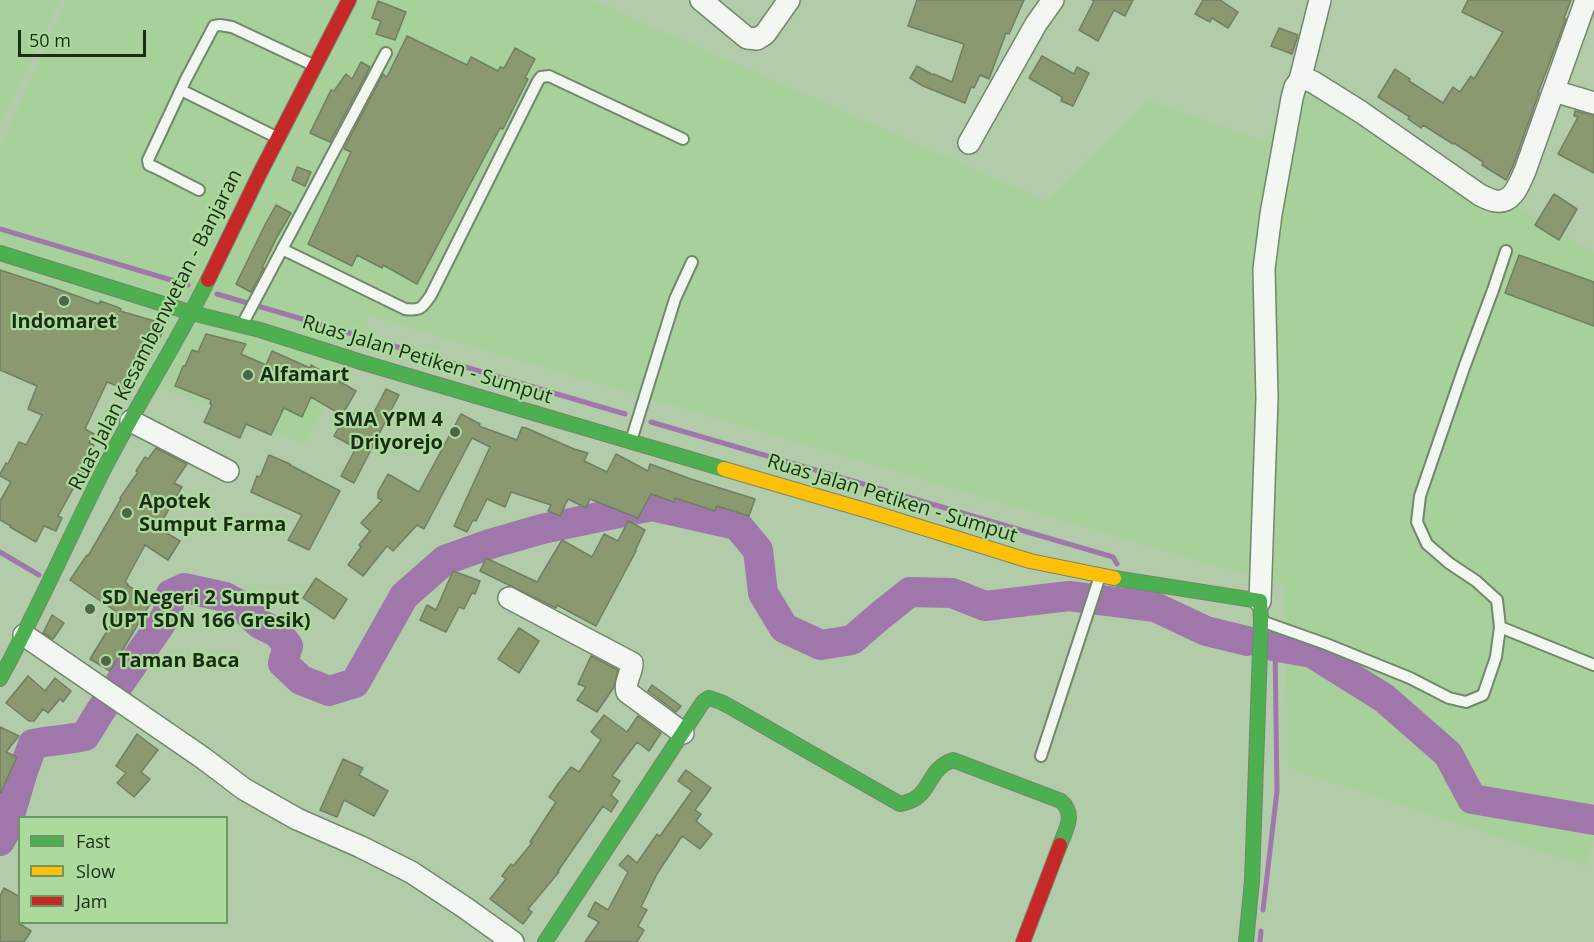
<!DOCTYPE html>
<style>
body{margin:0}
#map{position:relative;width:1594px;height:942px;overflow:hidden;background:#b2ccaa;font-family:"Open Sans",sans-serif}
canvas{display:block}
.legend{position:absolute;left:18px;top:816px;width:210px;height:108px;box-sizing:border-box;background:#abda9c;border:2px solid #719466;margin:0;padding:8px 10px;list-style:none;font-size:18px;color:#1a2c14}
.legend li{display:flex;align-items:center;gap:12px;height:30px}
.legend b{width:30px;border:2px solid #719466}
.scale{position:absolute;left:18px;top:30px;width:128px;height:27px;box-sizing:border-box;border:3px solid #1a2c14;border-top:0;padding-left:8px;font-size:18px;line-height:21px;white-space:nowrap;color:#1a2c14;-webkit-text-stroke:4px #abda9c;paint-order:stroke}
</style>
<div id="map">
<canvas width="1594" height="942"></canvas>
<ul class="legend">
<li><b style="height:8px;background:#4caf50"></b>Fast</li>
<li><b style="height:8px;background:#ffc107"></b>Slow</li>
<li><b style="height:8px;background:#c62828"></b>Jam</li>
</ul>
<div class="scale">50 m</div>
</div>
<script>
const ctx = document.querySelector('canvas').getContext('2d');
ctx.lineJoin = 'round';
function fill(path, color) { ctx.fillStyle = color; ctx.fill(path, 'evenodd'); }
function trace(path, color, width, dash) { ctx.strokeStyle = color; ctx.lineWidth = width; ctx.lineCap = dash ? 'butt' : 'round'; ctx.setLineDash(dash || []); ctx.stroke(path); }
function label(font, color, halo, rows, align = 'center') {
  ctx.font = font + ' "Open Sans",sans-serif'; ctx.lineWidth = 4.5; ctx.setLineDash([]); ctx.textBaseline = 'middle'; ctx.strokeStyle = halo; ctx.fillStyle = color; for (const [text, x, y, turn = 0] of rows) {
    ctx.save(); ctx.translate(x, y); ctx.rotate((+turn || 0) * Math.PI / 180); ctx.textAlign = isNaN(turn) ? turn : align; if (halo) ctx.strokeText(text, 0, 0); ctx.fillText(text, 0, 0); ctx.restore();
  }
}
fill(new Path2D(`
 M0,0H60L0,126Z
 M67,0H592L1046,201L1148,100L1265,142L1313,82L1594,253V835L1586,866L1288,768L1284,586L370,316L361,337L305,444L206,403L0,333V147Z`), '#a8d09b');
trace(new Path2D(`
 M0,229L188,285
 M217,294L625,414
 M651,422L1113,557L1117,564
 M0,552L39,575
 M1135,596L1140,605
 M1263,910L1277,791L1275,646
 M1260,942L1261,931`), '#a077ab', 5);
trace(new Path2D(`
 M1273,646L1312,653L1384,698L1448,754L1472,799L1594,820
 M0,841L5,832L23,771L33,744C51,740 68,740 85,736L101,710L158,628L167,614L171,594L184,588L225,597L240,605L260,624L278,633L288,646L283,663L301,680L329,691L355,683L404,596L445,560L490,544L542,529L652,506L737,525L758,550L763,593L784,628L821,645L852,640L881,615L910,592L952,593L985,606L1069,596L1155,607L1206,631L1247,641`), '#a077ab', 30);
const building = new Path2D(`
 M917,0H1024L1009,34L1006,33L989,79L980,75L974,88L971,87L965,103L923,86L910,78L917,66L933,75L934,74L952,82L964,44L908,26Z
 M1092,0H1133L1125,16L1114,10L1098,41L1079,30L1094,1Z
 M1203,0H1220L1238,12L1228,28L1212,18L1210,22L1195,14Z
 M1468,0H1571L1564,18L1566,19L1538,93H1539L1513,166L1506,180L1482,165L1483,162L1454,143L1453,144L1423,125L1421,128L1408,119L1410,117L1378,97L1395,69L1410,79L1409,81L1443,103L1453,87L1460,92L1471,76L1474,79L1503,32L1462,12Z
 M378,1L406,12L395,40L376,34L381,21L372,18Z
 M1279,28L1298,35L1292,54L1271,46Z
 M407,36L467,65L471,57L498,71L500,67L504,68L515,48L535,59L525,78L528,79L503,129L500,128L417,284L383,265L382,268L357,255L352,266L308,244L351,152L344,149L383,74L387,77Z
 M1042,56L1074,74L1077,67L1089,73L1073,106L1061,101L1062,97L1029,78Z
 M361,62L370,67L330,142L310,133L331,90L334,91L346,74L352,79Z
 M1575,111L1594,115V173L1558,154L1578,117L1574,116Z
 M297,167L311,172L305,186L292,180Z
 M1554,194L1577,209L1559,240L1535,225Z
 M276,205L291,213L277,237L262,268H264L251,292L236,284L266,223Z
 M1519,255L1594,282V326L1505,293Z
 M0,270L52,287L99,304L100,301L117,307L121,309L120,311L165,324L164,330L130,391L107,382L85,429L94,434L89,443L94,445L86,460L88,461L83,473H84L77,488L74,487L58,516L62,518L56,531L44,526L36,542L10,527L11,526L0,520V501L11,482L0,476V474L6,463L8,464L19,442L26,445L42,415L28,409L37,386L0,370Z
 M206,334L246,344L241,354L266,365L272,351L310,368L311,365L356,391L342,415L311,397L302,417L284,408L271,435L246,424L240,438L204,422L212,405L210,404L211,400L175,386L183,366H185L192,350L198,352Z
 M386,389L399,395L354,483L341,476L356,448L334,436L348,411L369,422Z
 M461,414L480,424L479,426L517,440L522,427L526,428L574,449L588,453L584,461L607,472L616,454L648,471L650,464L691,479L755,499L749,516L717,506L715,511L675,498L674,502L651,494L638,518L590,499L586,508L568,499L560,516L548,511L551,505L511,492L505,507L487,499L476,521L473,520L467,532L454,526L490,447L472,438L424,529L417,525L393,551L387,546L363,576L348,565L361,547L359,545L370,531L361,523L382,500L378,498V492L388,474L419,492Z
 M156,448L187,464L174,483L182,487L158,528L180,541L168,560L145,545L125,582L128,584L127,585L152,601L110,671L90,659L118,613L70,580L87,555L88,556L121,499L120,498L138,472L136,471L145,457L148,459Z
 M269,455L290,464V465L340,491L309,550L288,540L302,515L251,492L257,476L260,477Z
 M628,521L645,530L635,551H636L596,626L557,605L556,608L480,571L486,558L537,582L562,540L592,557L604,534L618,541Z
 M453,571L480,581L475,594L472,593L464,609L459,607L446,632L420,620L427,605L436,610Z
 M316,578L347,599L334,619L303,598Z
 M52,615L64,623L53,639L43,633Z
 M519,628L539,641L519,673L498,659Z
 M591,656L618,670L614,687L597,712L577,700L586,687L578,684Z
 M28,676L45,691L55,678L71,691L63,702L60,699L48,713L43,709L34,721H29L6,703Z
 M652,685L681,706L676,712L648,691Z
 M604,715L627,732L638,716L661,733L649,751L637,742L612,776L620,781L611,795L618,801L611,812L603,806L558,871L559,872L528,909L532,912L523,924L490,899L506,879L502,876L511,864L513,866L532,843L530,842L556,802L549,797L558,784L571,767L579,772L601,740L591,732Z
 M0,727L19,736L6,752L17,757L0,794Z
 M137,734L158,750L141,772L150,779L134,797L117,783L126,773L116,766Z
 M343,759L363,768L359,775L388,791L374,816L344,800L337,817L320,810Z
 M686,770L711,788L695,810L701,814L696,821L712,834L700,849L682,836L657,874L641,907L647,910L638,926L644,930L637,942H585L599,922L588,916L595,902L608,910L628,872L619,865L628,855L637,863L657,834L660,836L692,791L678,781Z
 M4,888L20,897V924L31,931L24,942H0V896Z`);
fill(building, '#8a9970');
trace(building, '#717e64', 1.5);
const lane = new Path2D(`
 M181,90L278,138
 M199,190L154,167L149,165L148,160L186,79L214,26L220,25L232,27L313,65
 M282,249L405,309C421,311 422,308 431,295L538,81L541,77L549,76L683,139
 M242,325L386,53
 M631,441L675,299L692,262
 M1261,621L1326,644L1410,678L1449,698L1466,702L1483,695L1496,657L1500,627L1497,600L1476,581L1449,563L1427,544L1417,522L1420,496L1465,365L1493,290L1506,251
 M1500,627L1594,665
 M1041,756L1100,576`);
const street = new Path2D(`
 M701,0L747,38L757,39L765,34L789,0
 M1300,80L1306,79L1313,82L1361,112L1480,195C1484,197 1490,200 1495,201C1513,204 1519,184 1525,171L1586,0
 M1554,91L1594,103
 M969,143L1036,24L1053,0
 M131,421L228,471
 M509,598L632,663C632,674 624,681 627,692L683,733
 M1260,601L1267,398L1264,269L1271,214L1292,98L1295,87L1300,80L1320,0
 M24,635L203,758L244,789L297,819L361,847L411,872L464,907L513,942`);
const fast = new Path2D(`
 M0,253L192,313L260,330L361,362L724,469
 M1114,578L1260,601L1261,621L1252,881L1246,942
 M0,679C37,611 68,540 103,471C136,406 176,345 208,280
 M545,942L703,702L709,698L721,702L734,709L900,804C934,798 924,770 953,760L1061,801C1076,814 1066,829 1060,845`);
const slow = new Path2D(`
 M724,469L875,513L1030,561L1114,578`);
const jam = new Path2D(`
 M208,280L260,173L349,0
 M1023,942L1060,845`);
trace(lane, '#73876d', 14);
trace(street, '#73876d', 24);
trace(fast, '#73876d', 16);
trace(slow, '#73876d', 16);
trace(jam, '#73876d', 16);
trace(lane, '#f3f7f2', 10);
trace(street, '#f3f7f2', 21);
trace(fast, '#4caf50', 14);
trace(slow, '#ffc107', 14);
trace(jam, '#c62828', 14);
for (const [x, y, r, color] of [
 [64,301,6,"#4f6448"],
 [248,375,6,"#4f6448"],
 [455,432,6,"#4f6448"],
 [127,513,6,"#4f6448"],
 [90,609,6,"#4f6448"],
 [106,661,6,"#4f6448"]
]) { const dot = new Path2D(); dot.arc(x, y, r, 0, 2 * Math.PI); ctx.fillStyle = color; ctx.fill(dot); trace(dot, '#abda9c', 2); }
label('bold 20px', '#1a2c14', '#abda9c', [
 ["Indomaret",64,322,"center"],
 ["Alfamart",260,375],
 ["SMA YPM 4",443,420,"right"],
 ["Driyorejo",443,443,"right"],
 ["Apotek",139,502],
 ["Sumput Farma",139,525],
 ["SD Negeri 2 Sumput",102,598],
 ["(UPT SDN 166 Gresik)",102,621],
 ["Taman Baca",118,661]
], 'left');
label('20px', '#1a2c14', '#abda9c', [
 ["Ruas Jalan Kesambenwetan - Banjaran",156,330,-63],
 ["Ruas Jalan Petiken - Sumput",427,360,17],
 ["Ruas Jalan Petiken - Sumput",892,499,17]
]);
</script>
